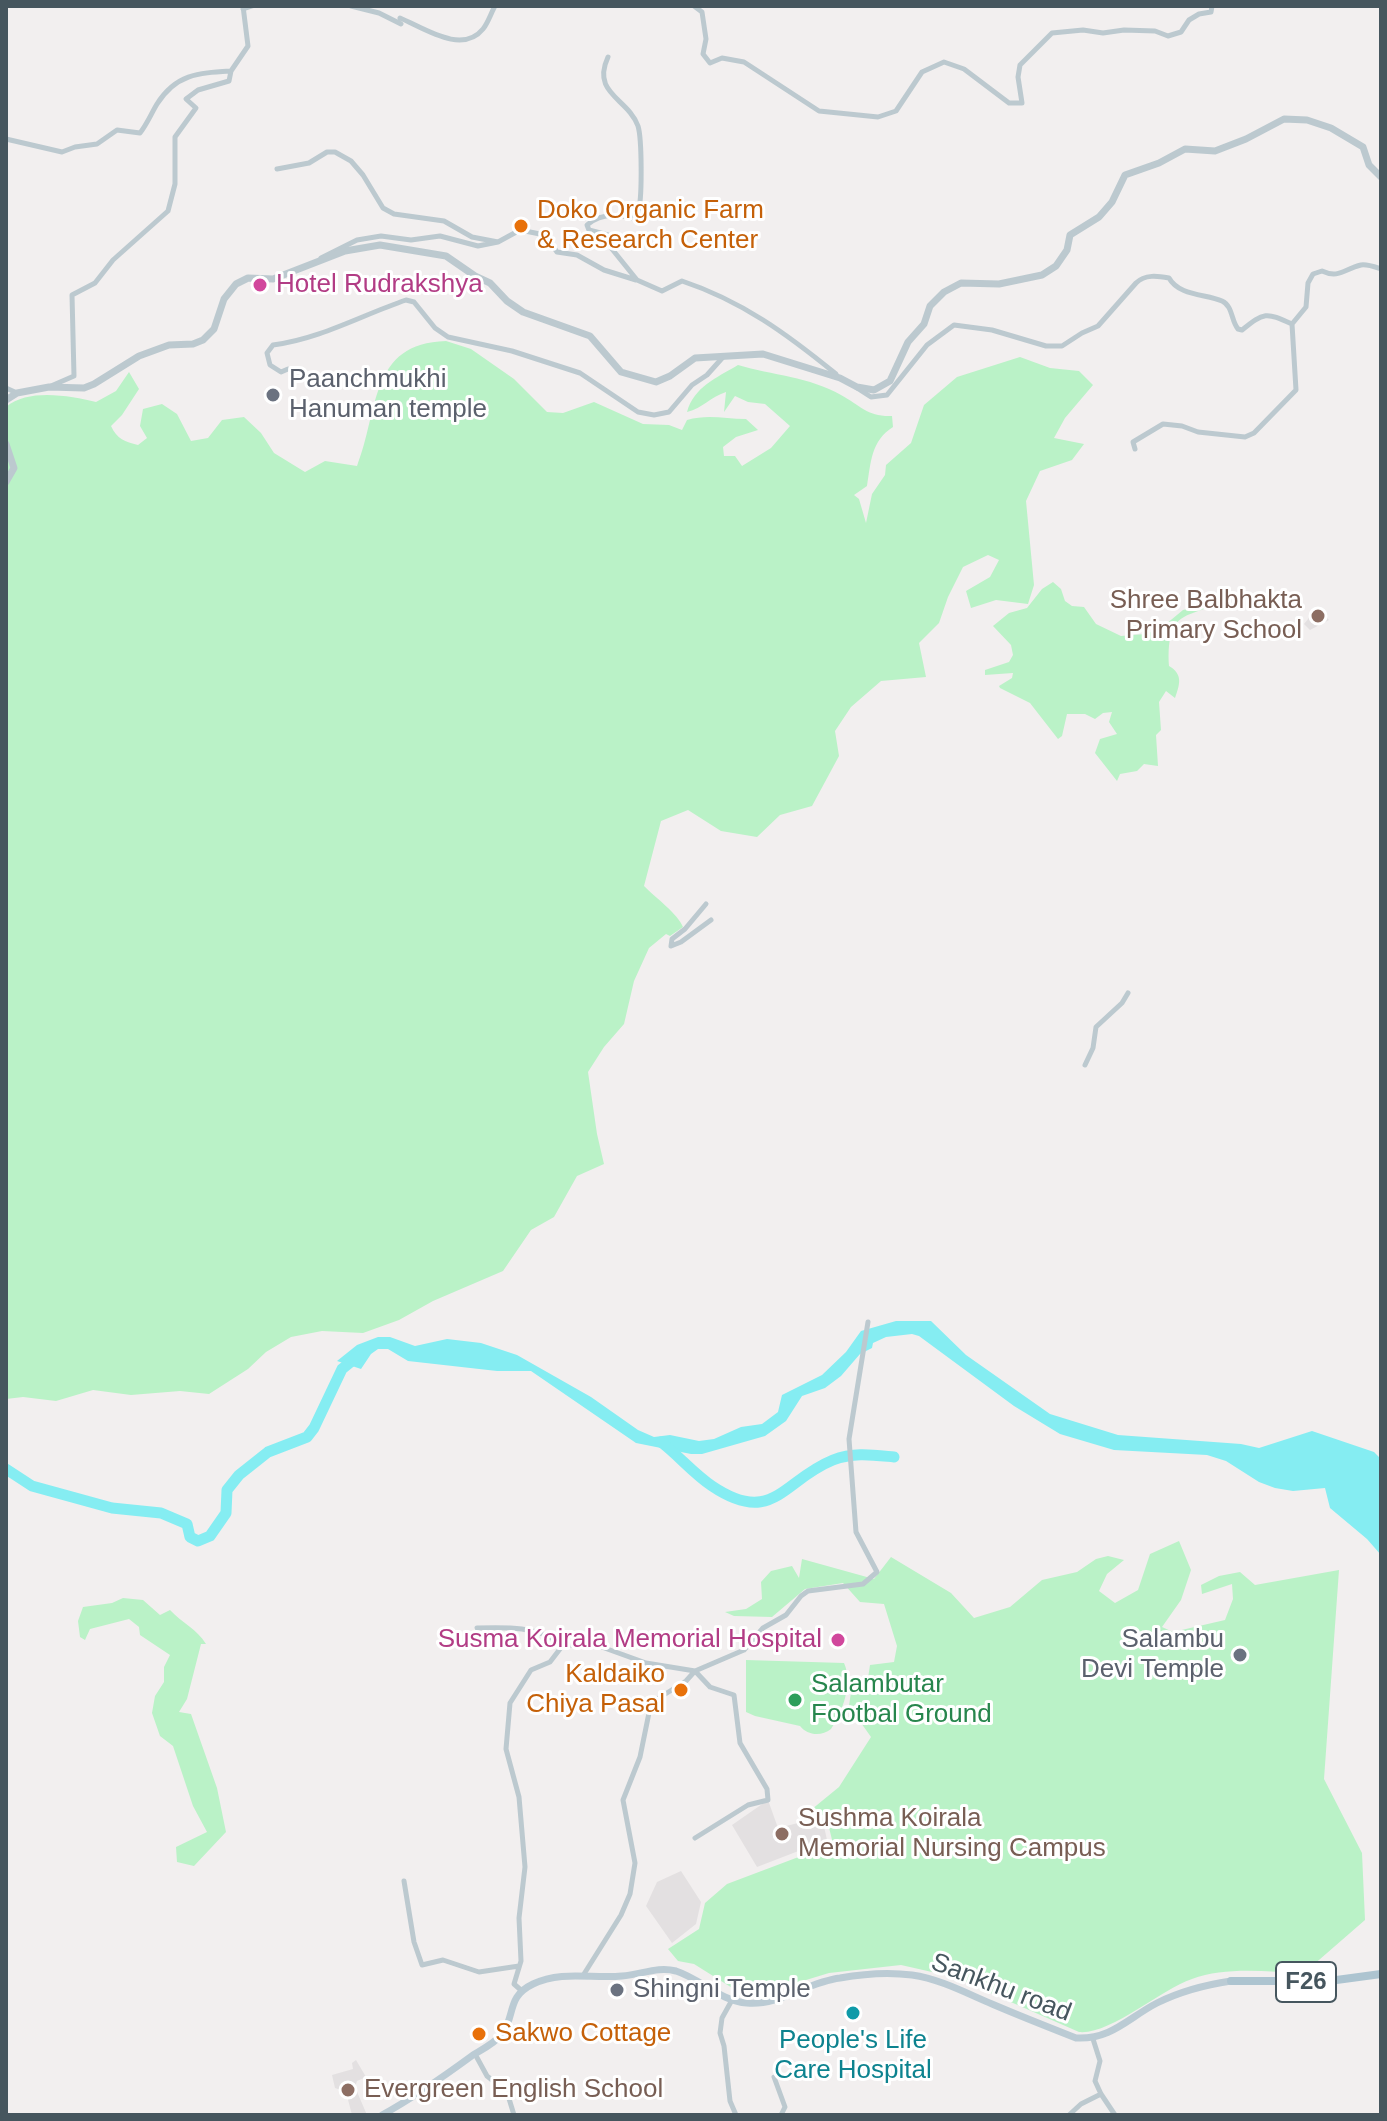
<!DOCTYPE html>
<style>
body{margin:0}
#map{position:relative;width:1387px;height:2121px;overflow:hidden;background:#f2efef;font-family:Helvetica,sans-serif}
canvas{display:block}
.frame{position:absolute;inset:0;border:8px solid #46565e;pointer-events:none}
</style>
<div id="map">
<canvas width="1387" height="2121"></canvas>
<div class="frame"></div>
</div>
<script>
const ctx = document.querySelector('canvas').getContext('2d');
ctx.lineJoin = 'round';
function fill(path, color) { ctx.fillStyle = color; ctx.fill(path, 'evenodd'); }
function trace(path, color, width, dash) { ctx.strokeStyle = color; ctx.lineWidth = width; ctx.lineCap = dash ? 'butt' : 'round'; ctx.setLineDash(dash || []); ctx.stroke(path); }
function label(font, color, halo, rows, align = 'center') {
  ctx.font = font + ' Helvetica,sans-serif'; ctx.lineWidth = 6; ctx.setLineDash([]); ctx.textBaseline = 'middle'; ctx.strokeStyle = halo; ctx.fillStyle = color; for (const [text, x, y, turn = 0] of rows) {
    ctx.save(); ctx.translate(x, y); ctx.rotate((+turn || 0) * Math.PI / 180); ctx.textAlign = isNaN(turn) ? turn : align; if (halo) ctx.strokeText(text, 0, 0); ctx.fillText(text, 0, 0); ctx.restore();
  }
}
fill(new Path2D(`
 M1317,608L1329,620L1310,630L1304,624Z
 M768,1800L778,1828L822,1817L827,1840L757,1867L732,1825Z
 M681,1871L701,1902L696,1924L672,1943L646,1906L657,1882Z
 M356,2060L366,2077L357,2081L355,2087L367,2115H352L346,2092L335,2088L332,2075L353,2069L352,2063Z`), '#e3e0e1');
fill(new Path2D(`
 M446,341L471,349L514,379L547,412L563,413L594,402L643,424L669,425L682,430L687,420C708,414 725,419 746,419L758,430L736,437L723,447L724,456H735L742,466L771,448L790,426L765,404L748,402L735,396L724,412L726,392C710,397 703,408 687,412C694,387 716,378 738,365C772,375 810,377 841,395C861,406 868,417 892,416L893,427C871,441 871,462 867,486L854,495L859,499L866,523L872,494L885,475L886,465L911,443L924,405L957,377L1020,357L1050,368L1079,371L1093,385L1065,418L1054,438L1084,444L1072,460L1040,471L1026,501L1034,585L1028,604L996,600L971,608L966,591L990,577L999,560L988,555L963,567L948,597L939,623L919,643L926,677L881,681L851,707L835,731L839,756L812,806L780,815L757,837L721,831L688,810L661,821L644,886C656,898 678,914 683,927L670,936L666,934L649,948L634,981L624,1024L604,1047L588,1072L597,1134L604,1164L577,1176L554,1217L531,1230L503,1271L433,1301L399,1320L363,1333L322,1331L291,1337L266,1352L248,1369L209,1394L180,1391L131,1395L93,1390L56,1401L23,1397L6,1399V407C29,388 70,396 96,402L116,391L129,372L139,389L122,415L111,426C117,439 125,442 138,445L147,438L140,426L143,409L162,404L177,414L191,441L208,438L222,420L244,417L261,433L274,453L305,472L325,461L357,466C379,411 369,343 446,341Z
 M1053,582L1061,589L1065,601L1072,606L1084,607L1096,624L1121,636L1145,634L1160,629L1183,610L1207,604L1209,606C1202,611 1192,612 1184,617C1168,625 1168,650 1169,666C1183,674 1180,684 1175,698L1166,691L1159,702L1161,730L1156,735L1158,766L1144,764L1137,771L1120,774L1117,781L1095,753L1100,739L1117,734L1109,722L1112,712L1103,713L1095,719L1085,714H1067L1062,736L1058,739L1030,703L1000,688L999,686L1012,678L1013,673L985,675V670L1009,662L1013,655L1011,645L993,626L1009,613L1027,608L1042,589Z
 M1179,1541L1191,1570L1181,1600L1162,1627L1173,1632L1225,1620L1233,1599L1232,1584L1202,1594L1201,1585L1219,1576L1240,1572L1255,1585L1339,1570L1324,1779L1362,1853L1365,1920L1304,1973C1268,1972 1226,1966 1192,1979C1160,1990 1110,2035 1079,2032L954,1977L901,1965L829,1973L770,1991L749,1992L737,1991L694,1964L678,1961L668,1949L699,1929L705,1903L727,1884L833,1844L826,1815L806,1814L839,1787L871,1737L849,1706L852,1685L868,1678L870,1665L894,1662L897,1646L884,1604L860,1602L843,1583L805,1589L772,1617L734,1616L725,1612L746,1609L762,1599L761,1582L771,1571L792,1566L799,1578L802,1559L874,1579L891,1557L951,1593L974,1618L1010,1607L1042,1580L1077,1572L1096,1559L1108,1556L1124,1560L1107,1574L1099,1591L1115,1603L1138,1590L1150,1554Z
 M123,1598L143,1600L160,1615L170,1610C182,1623 197,1629 206,1644H201L187,1699L179,1712L191,1714L217,1788L226,1832L194,1866L177,1862L176,1847L207,1832L193,1806L173,1746L160,1736L152,1713L155,1696L164,1682V1667L170,1655L140,1635L139,1627L129,1619L90,1629L85,1640L80,1637L78,1621L83,1607L112,1603Z
 M746,1660L844,1663C853,1683 843,1711 831,1729C821,1737 807,1735 800,1726L755,1716L746,1712Z`), '#baf2c7');
fill(new Path2D(`
 M896,1321H931L966,1355L1050,1414L1118,1435L1241,1444L1259,1448L1312,1431L1374,1452L1381,1459V1555L1367,1539L1330,1508L1325,1488L1293,1491L1275,1488L1259,1482L1226,1461L1207,1455L1114,1450L1060,1434L1014,1406L919,1336L912,1334L886,1337L873,1343L872,1348L860,1354L841,1376L825,1388L802,1396L786,1421L765,1436L702,1454H691L636,1443L531,1371H497L408,1361L388,1349H378L371,1354L361,1369L337,1361L357,1345L378,1337H390L415,1346L447,1339L481,1343L517,1355L591,1397L638,1430L654,1437L670,1435L699,1441L714,1439L741,1427L762,1424L778,1412L782,1395L822,1375L846,1352L861,1331Z`), '#85edf2');
trace(new Path2D(`
 M661,1442C678,1455 694,1474 712,1486C773,1527 783,1480 833,1460C854,1452 873,1455 894,1457
 M6,1469L32,1486L112,1508L161,1513L187,1524L190,1537L198,1541L210,1536L226,1513L227,1490L239,1475L268,1452L307,1437L314,1428L342,1369L358,1356`), '#85edf2', 11);
trace(new Path2D(`
 M351,6L379,13L401,24
 M694,6L702,12L706,39L703,54L710,63L722,58L744,62L819,111L878,117L896,111L922,72L944,62L964,69L1009,103H1022L1018,77L1020,65L1052,33L1083,30L1103,33L1124,30L1155,31L1168,36L1181,32L1189,20L1199,14L1211,12L1212,6
 M243,9L252,6
 M400,18C424,28 462,55 483,29C488,23 491,13 495,6
 M608,57C591,94 628,98 638,126C642,139 642,195 639,208C638,211 634,215 631,218C616,214 599,214 587,225L589,230L608,235L612,249L637,280L662,291L682,281C742,301 787,334 836,374
 M6,139L62,152L75,147L97,144L117,130L140,133C147,124 151,114 157,104C176,74 198,73 231,71
 M277,169L309,163L327,152H335L351,161L363,175L383,208L394,214L444,221L472,237L498,242L478,246L440,236L411,240L381,236L357,240L321,258
 M498,242L520,230L545,235L557,252L577,255L604,270L636,280
 M288,369L281,372L270,365L267,353L273,345C320,339 362,315 406,300L414,302L435,328L448,337L512,351L580,373L638,412L654,415L669,412L692,385L707,375L724,356
 M51,386L74,376L72,295L95,283L113,260L168,211L175,184V137L196,108L186,99L198,90L229,81L231,71L248,46L243,6
 M6,388L17,393
 M857,388L871,397L887,395L927,345L954,325L992,330L1046,346H1062L1082,333L1098,326L1136,283C1145,274 1158,276 1169,278C1179,296 1206,294 1222,301C1233,306 1231,321 1238,329L1242,330C1264,312 1266,312 1292,324
 M1135,449L1133,442L1163,424L1182,426L1198,432L1245,437L1254,433L1296,390L1292,324L1306,307L1308,283L1313,274L1322,271C1339,279 1344,269 1361,265C1367,264 1375,267 1381,269
 M706,904L685,929L672,939L671,946L681,942L711,920
 M1085,1065L1093,1048L1096,1027L1122,1003L1128,993
 M477,1628C507,1627 538,1626 563,1645
 M404,1881L414,1942L422,1965L443,1960L479,1972L519,1966
 M584,1974L621,1915L630,1894L635,1863L623,1800L640,1757L651,1703L686,1681L695,1671L744,1650L763,1628L786,1615L801,1596L808,1591L863,1584L877,1572L856,1532L849,1439L868,1322
 M522,1991L514,1984L521,1961L519,1918L525,1867L519,1797L506,1749L510,1703L531,1670L550,1662L563,1645L599,1646L646,1663L695,1671L710,1687L734,1695L740,1743L767,1789L768,1800L748,1805L695,1838
 M732,2000L722,2018L720,2033L724,2046L730,2101L736,2115
 M1093,2039L1100,2061L1095,2081L1101,2094L1115,2115
 M475,2054L487,2076L507,2092L514,2115
 M774,2077L785,2107L781,2115
 M1069,2115L1081,2104L1101,2094`), '#bcc9cf', 5);
trace(new Path2D(`
 M6,400L17,393L49,387L84,388L94,384L139,356L169,345L193,344L203,340L214,329L224,299L236,284L248,278L273,279L345,251L380,245L446,256L475,276L490,283L507,301L523,312L590,336L621,372L656,382L670,376L695,358L763,354L840,378L857,387L874,390L890,381L908,342L924,324L930,306L944,292L961,283L999,284L1042,275L1056,266L1067,250L1070,235L1099,217L1112,202L1125,175L1159,163L1185,149L1215,151L1246,139L1284,119L1307,120L1331,128L1363,147L1369,165L1381,177
 M6,444L14,468L6,482`), '#bcc9cf', 7);
trace(new Path2D(`
 M382,2115C415,2097 443,2077 473,2055C483,2049 495,2043 502,2034C516,2015 506,1997 533,1984C562,1970 592,1979 622,1976C641,1975 657,1966 676,1971C701,1979 720,2001 747,2003C780,2006 807,1982 840,1978C862,1974 890,1972 912,1975C940,1979 966,1993 992,2004C1020,2016 1048,2027 1076,2038C1111,2040 1128,2018 1157,2003C1181,1991 1204,1985 1231,1981`), '#bbcbd4', 7);
trace(new Path2D(`
 M1231,1981H1329L1381,1974`), '#adc4d0', 8);
for (const [x, y, r, color] of [
 [521,226,8,"#e8710a"],
 [260,285,8,"#d1479c"],
 [273,395,8,"#6b7280"],
 [1318,616,8,"#8d6e63"],
 [838,1640,8,"#d1479c"],
 [1240,1655,8,"#6b7280"],
 [681,1690,8,"#e8710a"],
 [795,1700,8,"#2e9e5b"],
 [782,1834,8,"#8d6e63"],
 [617,1990,8,"#6b7280"],
 [853,2013,8,"#0f9aa8"],
 [479,2034,8,"#e8710a"],
 [348,2090,8,"#8d6e63"]
]) { const dot = new Path2D(); dot.arc(x, y, r, 0, 2 * Math.PI); ctx.fillStyle = color; ctx.fill(dot); trace(dot, '#fff', 3); }
for (const [x, y, w] of [
 [1306,1982,60]
]) { const box = new Path2D(); box.roundRect(x - w / 2, y - 20, w, 40, 6); ctx.fillStyle = '#fff'; ctx.fill(box); trace(box, '#46565e', 2); }
label('bold 24px', '#46565e', null, [
 ["F26",1306,1982]
]);
label('26px', '#c56008', '#fff', [
 ["Doko Organic Farm",537,211],
 ["& Research Center",537,241],
 ["Kaldaiko",665,1675,"right"],
 ["Chiya Pasal",665,1705,"right"],
 ["Sakwo Cottage",495,2034]
], 'left');
label('26px', '#b23c85', '#fff', [
 ["Hotel Rudrakshya",276,285],
 ["Susma Koirala Memorial Hospital",822,1640,"right"]
], 'left');
label('26px', '#5b616d', '#fff', [
 ["Paanchmukhi",289,380],
 ["Hanuman temple",289,410],
 ["Salambu",1224,1640,"right"],
 ["Devi Temple",1224,1670,"right"],
 ["Shingni Temple",633,1990]
], 'left');
label('26px', '#785e54', '#fff', [
 ["Shree Balbhakta",1302,601,"right"],
 ["Primary School",1302,631,"right"],
 ["Sushma Koirala",798,1819],
 ["Memorial Nursing Campus",798,1849],
 ["Evergreen English School",364,2090]
], 'left');
label('26px', '#27864d', '#fff', [
 ["Salambutar",811,1685],
 ["Footbal Ground",811,1715]
], 'left');
label('26px', '#46565e', '#fff', [
 ["Sankhu road",1001,1988,21]
]);
label('26px', '#0d838f', '#fff', [
 ["People's Life",853,2041],
 ["Care Hospital",853,2071]
]);
</script>
